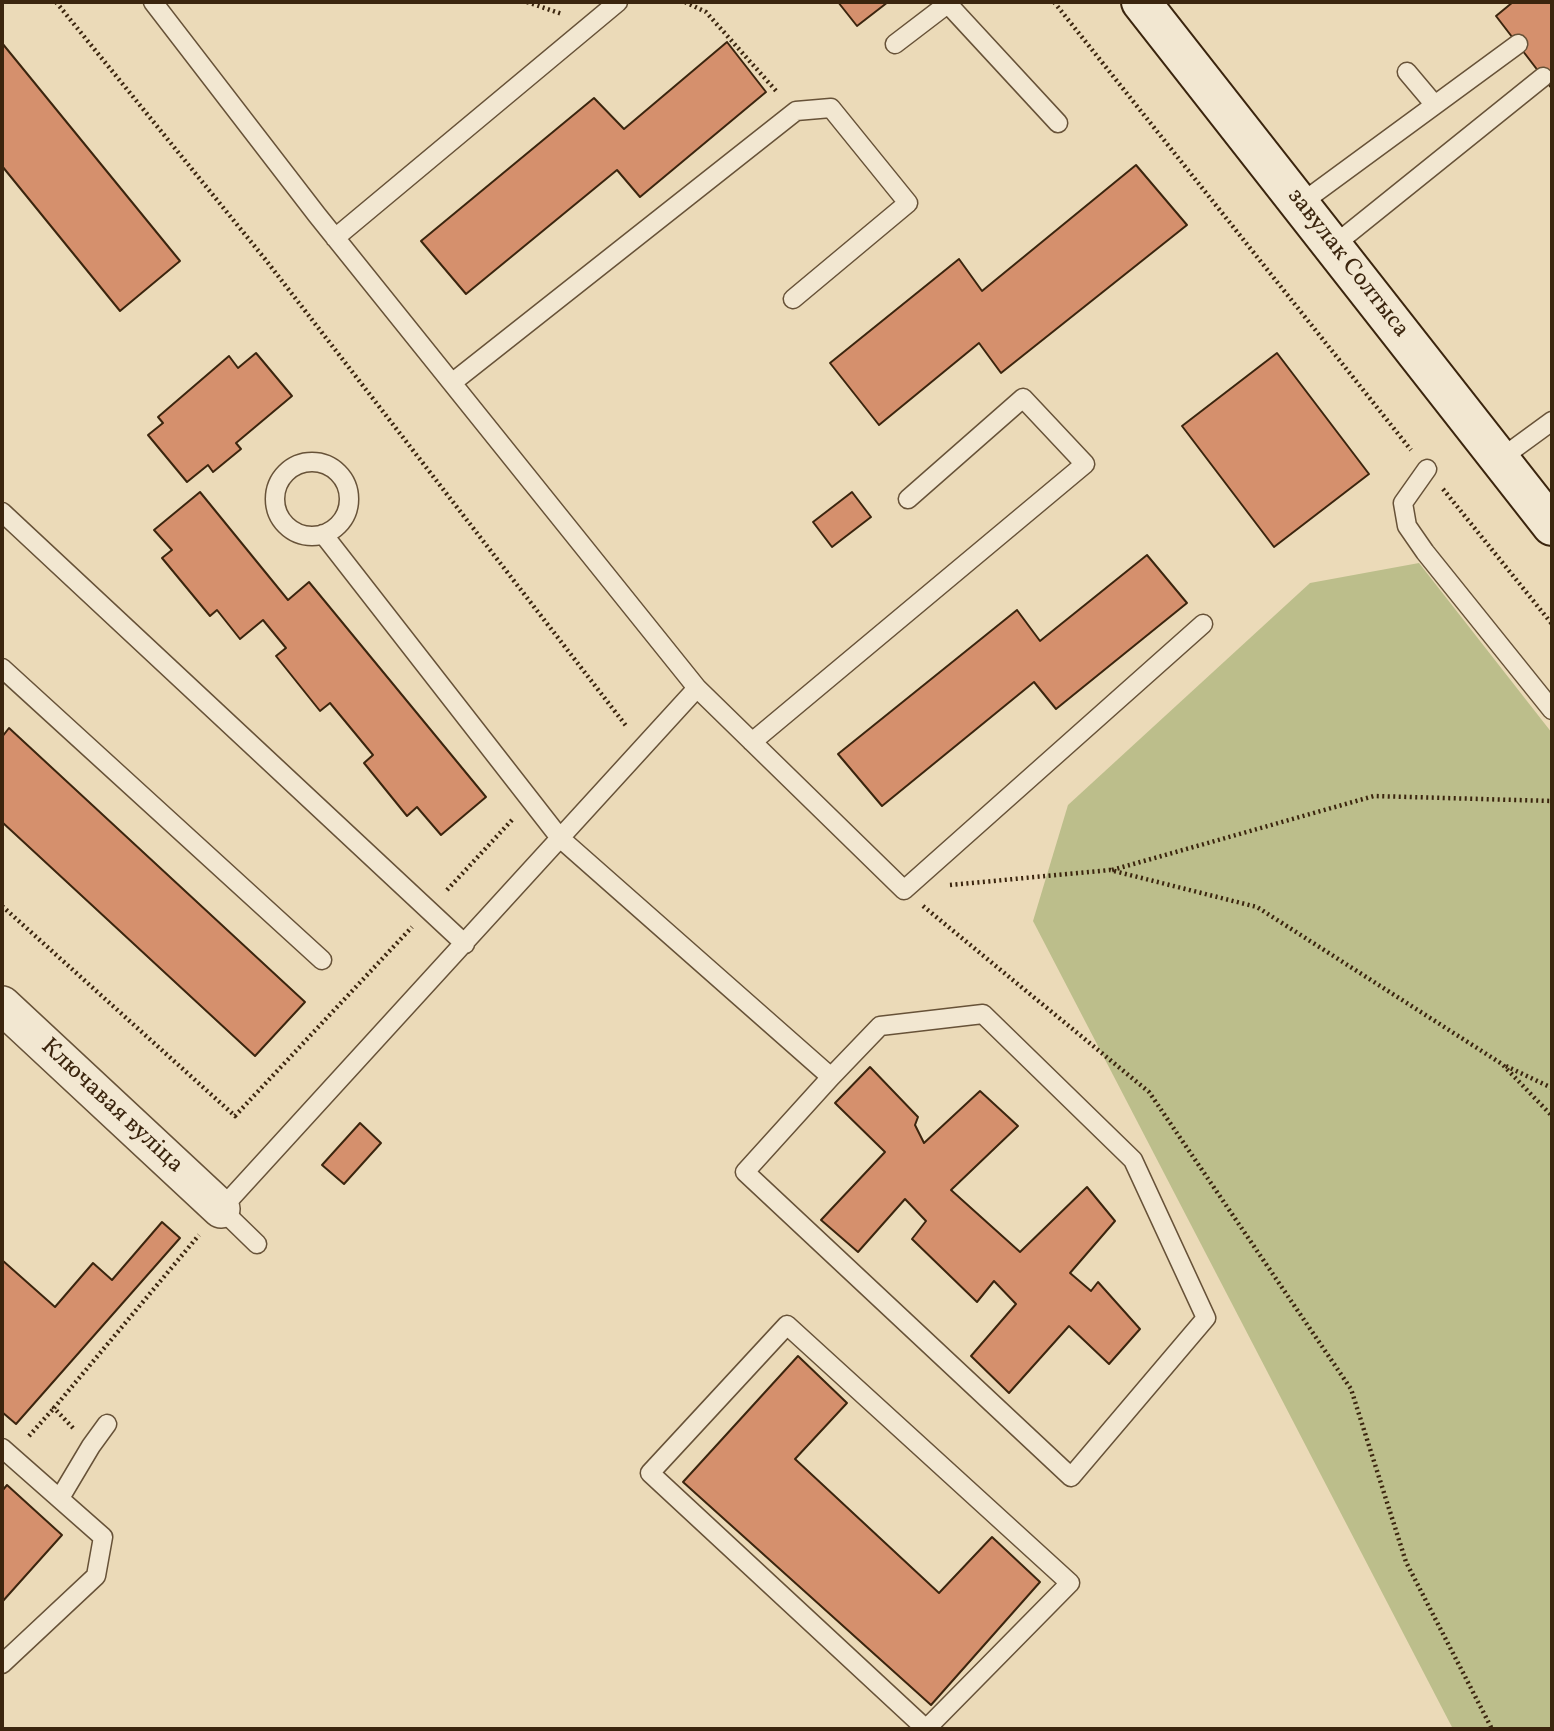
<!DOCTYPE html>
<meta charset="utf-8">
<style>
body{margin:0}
#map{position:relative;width:1554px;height:1731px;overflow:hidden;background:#ebdab8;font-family:Vollkorn,serif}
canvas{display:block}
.frame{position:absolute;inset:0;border:4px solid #3b250e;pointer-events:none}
</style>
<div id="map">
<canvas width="1554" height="1731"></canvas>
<div class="frame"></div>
</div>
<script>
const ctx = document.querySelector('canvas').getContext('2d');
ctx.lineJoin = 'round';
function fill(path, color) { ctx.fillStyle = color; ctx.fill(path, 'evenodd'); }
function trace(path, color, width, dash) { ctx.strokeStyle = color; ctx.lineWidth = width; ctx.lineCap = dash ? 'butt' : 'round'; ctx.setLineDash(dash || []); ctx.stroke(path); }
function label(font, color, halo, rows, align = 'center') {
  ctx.font = font + ' Vollkorn,serif'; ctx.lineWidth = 7; ctx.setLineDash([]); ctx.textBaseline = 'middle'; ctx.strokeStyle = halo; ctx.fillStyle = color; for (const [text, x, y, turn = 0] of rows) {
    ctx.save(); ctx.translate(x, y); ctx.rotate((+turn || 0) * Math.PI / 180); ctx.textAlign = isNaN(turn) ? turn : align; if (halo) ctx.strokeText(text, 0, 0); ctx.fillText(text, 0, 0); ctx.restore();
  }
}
fill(new Path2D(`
 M1419,563L1552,733V1729H1453L1033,921L1068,805L1310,583Z`), '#bcbe8b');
const building = new Path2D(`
 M838,2H888L857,26Z
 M1513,2H1552V89L1496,16Z
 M727,42L766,92L640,197L617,170L466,294L421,241L594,98L624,129Z
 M2,43L180,261L120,311L2,166Z
 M1136,165L1187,225L1001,373L979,343L879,425L830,363L959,259L982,291Z
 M256,353L292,396L236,443L241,449L213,472L208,465L187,482L148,435L163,423L158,417L229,356L238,368Z
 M1277,353L1369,474L1274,547L1182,426Z
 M200,492L288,600L309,582L486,797L441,835L417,807L407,816L364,763L373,755L330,703L320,711L276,656L286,648L263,620L240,639L217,610L210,616L162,558L172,550L154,530Z
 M852,492L871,517L832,547L813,522Z
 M1147,555L1187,603L1056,709L1034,682L882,806L838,754L1017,610L1040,641Z
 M9,728L305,1002L255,1056L2,822V737Z
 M870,1067L918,1117L915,1125L924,1143L980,1091L1018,1126L951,1190L1020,1252L1087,1187L1115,1221L1070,1273L1091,1291L1098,1282L1140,1329L1109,1364L1069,1326L1009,1393L971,1356L1016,1304L994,1281L977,1302L912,1239L926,1221L905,1199L858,1252L821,1220L885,1152L835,1103Z
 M360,1123L381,1143L344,1184L322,1165Z
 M162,1222L180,1238L16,1424L2,1412V1260L55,1307L93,1263L112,1280Z
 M798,1356L847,1403L795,1459L939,1593L992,1537L1040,1582L931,1705L683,1482Z
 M7,1485L62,1535L2,1602V1491Z`);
fill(building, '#d5906d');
trace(building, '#3b250e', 2);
const lane = new Path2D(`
 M153,2L317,215L697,688L221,1209L257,1244
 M948,4L1058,123
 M895,44L950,2
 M1407,72L1434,104
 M1300,204L1518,44
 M335,238L618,2
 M1333,246L1543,77
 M453,382L796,111L831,108L908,203L793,299
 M1500,459L1552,421
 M275 499a37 37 0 1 1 74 0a37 37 0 1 1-74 0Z
 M1427,469L1403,503L1407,526L1425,552L1552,710
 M2,512L465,944
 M323,534L560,838L831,1077
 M2,668L322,960
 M697,688L904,890L1203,624
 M752,742L1085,464L1023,398L908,499
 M983,1014L1133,1160L1206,1318L1071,1477L745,1172L831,1077L880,1026Z
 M787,1325L1070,1583L926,1729L650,1473Z
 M2,1448L103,1537L96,1576L2,1664
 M60,1498L91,1446L107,1424`);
const street = new Path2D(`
 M2,1005L221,1209`);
const secondary = new Path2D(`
 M1141,2L1552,526`);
trace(lane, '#675238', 21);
trace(street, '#675238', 40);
trace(secondary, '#3b250e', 42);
trace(new Path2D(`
 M56,2L265,259L627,727
 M527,2L562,14
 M685,2L706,12L778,93
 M1054,2L1411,450
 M1443,489L1552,624
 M1112,870L1374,796L1552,801
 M950,885L1110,870L1257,907L1502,1064L1552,1116
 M447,890L512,820
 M2,906L235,1116L412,927
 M923,906L1149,1092L1351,1389L1406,1562L1492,1729
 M1506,1066L1552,1088
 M73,1428L54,1408L199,1235
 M29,1436L54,1408`), '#3b250e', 4.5, [2, 3.5]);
trace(lane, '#f2e7d1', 18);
trace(street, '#f2e7d1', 37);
trace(secondary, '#f2e7d1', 38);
label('24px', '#3b250e', '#f2e7d1', [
 ["завулак Солтыса",1347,264,52],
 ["Ключавая вуліца",111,1107,43]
]);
</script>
